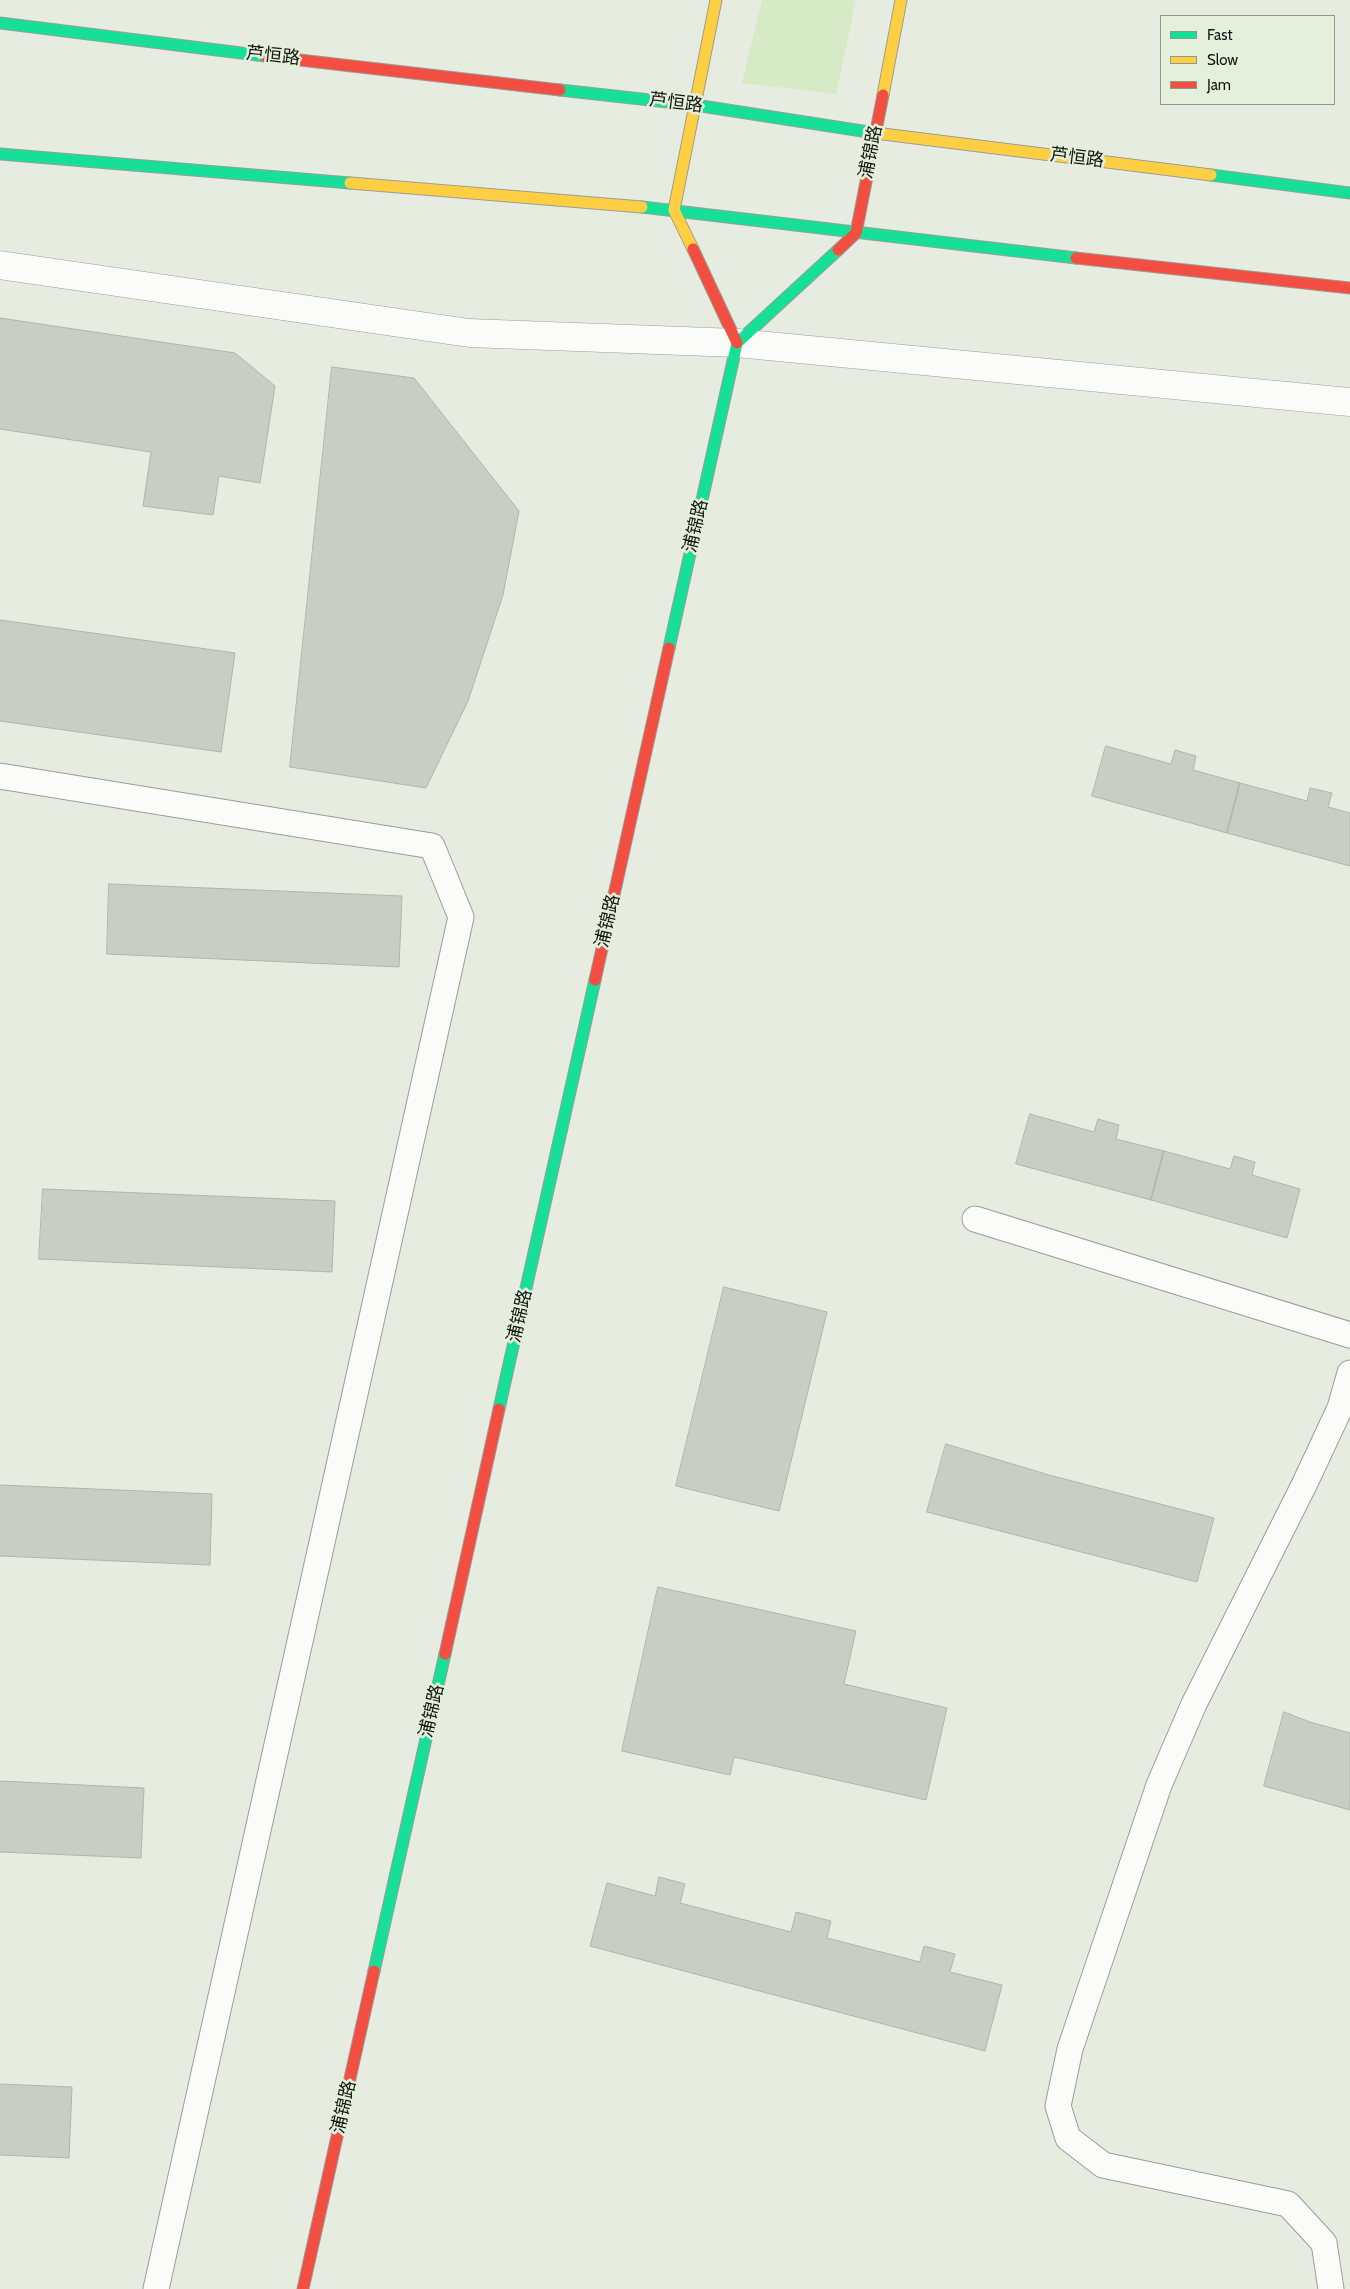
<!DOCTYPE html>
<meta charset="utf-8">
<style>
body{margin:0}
#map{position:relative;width:1350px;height:2289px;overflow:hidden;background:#e6ece0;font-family:Cabin,sans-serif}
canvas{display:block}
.legend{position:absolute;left:1160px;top:15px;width:175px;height:90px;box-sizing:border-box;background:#e5f0dc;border:1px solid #91998a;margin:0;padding:6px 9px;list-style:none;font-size:15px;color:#131710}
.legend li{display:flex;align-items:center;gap:10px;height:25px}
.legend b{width:25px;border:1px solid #91998a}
</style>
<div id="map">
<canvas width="1350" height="2289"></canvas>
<ul class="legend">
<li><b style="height:6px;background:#16e098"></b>Fast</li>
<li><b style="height:6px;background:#ffcf43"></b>Slow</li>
<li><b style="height:6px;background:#f24e42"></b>Jam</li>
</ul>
</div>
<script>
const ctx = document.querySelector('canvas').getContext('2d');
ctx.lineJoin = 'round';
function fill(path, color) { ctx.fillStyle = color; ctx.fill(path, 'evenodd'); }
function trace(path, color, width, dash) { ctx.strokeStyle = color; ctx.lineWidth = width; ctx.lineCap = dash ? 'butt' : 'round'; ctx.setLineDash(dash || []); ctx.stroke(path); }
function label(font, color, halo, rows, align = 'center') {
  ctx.font = font + ' Cabin,"Noto Sans SC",sans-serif'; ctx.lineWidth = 5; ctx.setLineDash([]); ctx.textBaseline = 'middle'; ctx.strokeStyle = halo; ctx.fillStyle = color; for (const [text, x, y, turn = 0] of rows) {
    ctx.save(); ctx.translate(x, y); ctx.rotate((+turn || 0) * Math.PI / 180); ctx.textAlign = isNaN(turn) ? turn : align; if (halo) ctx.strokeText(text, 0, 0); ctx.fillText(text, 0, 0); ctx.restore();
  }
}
fill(new Path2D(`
 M762,0H856L836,94L742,83Z`), '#d6eac5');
const building = new Path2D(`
 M0,318L235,353L275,386L260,483L219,476L213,515L143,506L151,452L0,429Z
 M332,367L414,378L519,511L503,595L468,701L426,788L290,767Z
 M0,620L235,653L221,752L0,721Z
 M1106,746L1171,764L1175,750L1196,756L1193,770L1240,783L1227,833L1092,796Z
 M1240,783L1307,801L1310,788L1332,793L1328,807L1350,813V866L1227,833Z
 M109,884L402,896L399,967L107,954Z
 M1030,1114L1094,1132L1098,1119L1119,1125L1116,1139L1164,1151L1151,1200L1016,1164Z
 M1164,1151L1230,1169L1234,1156L1255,1162L1252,1175L1300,1189L1287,1238L1151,1200Z
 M43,1189L335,1201L332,1272L39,1259Z
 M724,1287L827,1312L779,1511L676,1486Z
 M946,1444L1049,1475L1214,1518L1197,1582L927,1512Z
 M0,1485L212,1494L210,1565L0,1556Z
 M658,1587L856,1631L844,1684L947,1708L926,1800L734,1757L730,1775L622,1751Z
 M1284,1712L1310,1722L1350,1733V1810L1264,1786Z
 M0,1781L144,1788L141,1858L0,1852Z
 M659,1877L685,1884L680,1903L791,1932L796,1912L831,1921L827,1938L920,1962L924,1946L955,1954L950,1972L1002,1985L985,2051L590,1946L607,1883L655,1896Z
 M0,2084L72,2087L69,2158L0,2155Z`);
fill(building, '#c9cec5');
trace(building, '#b0b5ac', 1);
const lane = new Path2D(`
 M0,776L432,846L461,917L156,2289
 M975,1219L1350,1335
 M1331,2289L1324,2243L1288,2204L1103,2165L1068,2138L1058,2106L1070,2049L1159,1785L1194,1704L1305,1483L1340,1408L1350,1373`);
const street = new Path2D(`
 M0,265L469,333L737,343L1350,402`);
const fast = new Path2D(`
 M0,23L265,56
 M560,90L695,105L875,133
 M0,154L350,183
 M1211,175L1350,193
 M642,207L1076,258
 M669,648L737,343L838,250
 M499,1409L595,980
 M374,1971L445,1654`);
const slow = new Path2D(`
 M883,95L901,0
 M875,133L1211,175
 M350,183L642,207
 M693,249L674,210L716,0`);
const jam = new Path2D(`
 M265,56L560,90
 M693,249L737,343
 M838,250L856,233L883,95
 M1076,258L1350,288
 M595,980L669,648
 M445,1654L499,1409
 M303,2289L374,1971`);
trace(lane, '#9a9e96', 27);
trace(street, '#9a9e96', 29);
trace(fast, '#9a9e96', 13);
trace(slow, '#9a9e96', 13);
trace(jam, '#9a9e96', 13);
trace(lane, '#fbfcfa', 25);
trace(street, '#fbfcfa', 28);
trace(fast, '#16e098', 11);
trace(slow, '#ffcf43', 11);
trace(jam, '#f24e42', 11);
label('18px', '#131710', '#e5f0dc', [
 ["芦恒路",273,56,6],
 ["芦恒路",676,103,7],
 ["浦锦路",871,152,-79],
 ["芦恒路",1077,158,7],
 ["浦锦路",696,526,-77],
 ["浦锦路",608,921,-77],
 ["浦锦路",520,1316,-77],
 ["浦锦路",432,1711,-77],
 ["浦锦路",344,2107,-77]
]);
</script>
